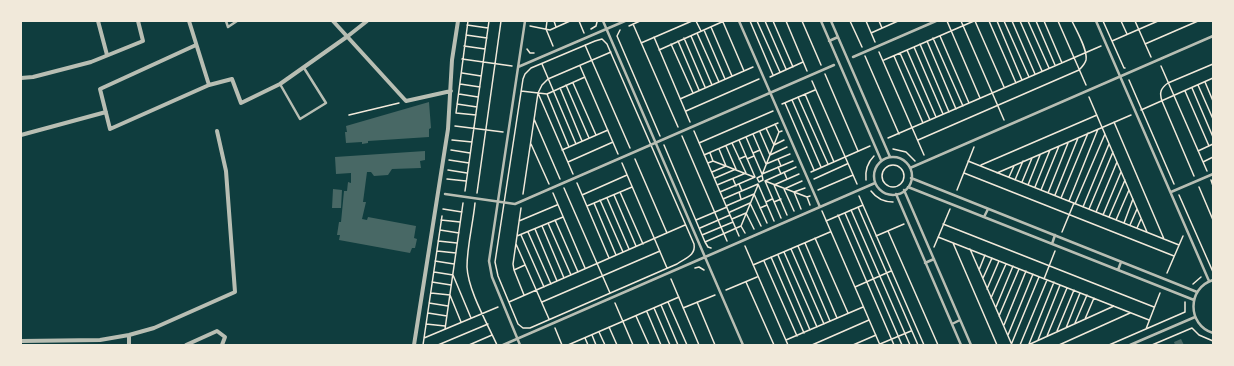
<!DOCTYPE html>
<style>
body{margin:0}
#map{position:relative;width:1234px;height:366px;overflow:hidden;background:#0f3d3e;font-family:"DM Sans",sans-serif}
canvas{display:block}
.frame{position:absolute;inset:0;border:22px solid #f1e9da;pointer-events:none}
</style>
<div id="map">
<canvas width="1234" height="366"></canvas>
<div class="frame"></div>
</div>
<script>
const ctx = document.querySelector('canvas').getContext('2d');
ctx.lineJoin = 'round';
function fill(path, color) { ctx.fillStyle = color; ctx.fill(path, 'evenodd'); }
function trace(path, color, width, dash) { ctx.strokeStyle = color; ctx.lineWidth = width; ctx.lineCap = dash ? 'butt' : 'round'; ctx.setLineDash(dash || []); ctx.stroke(path); }
fill(new Path2D(`
 M429,102L431,128L429,129V137L368,141V143L362,144V142L346,143L345,132H347L346,126Z
 M425,151V160L420,161L421,168L392,169L388,175L374,176L371,172H367L363,202H366L362,219L367,220L368,217L416,226L414,238L417,239L415,248H412L410,253L339,240L340,235H337L339,222H341L344,191H347L348,182L351,183V173L336,174L335,157Z
 M333,189L342,190L341,208H332Z
 M1181,339L1184,345H1175L1174,342Z`), '#486865');
trace(new Path2D(`
 M547,21L546,29L553,46
 M554,21L556,27
 M579,21L584,33
 M696,21L701,31
 M750,21L773,75
 M757,21L780,72
 M765,21L786,69
 M773,21L793,67
 M786,21L807,71
 M802,21L821,65
 M850,21L862,47
 M866,21L875,42
 M879,21L882,28
 M947,21L980,98
 M961,21L1004,120
 M975,21L1004,87
 M989,21L1016,83
 M997,21L1022,80
 M1004,21L1029,77
 M1012,21L1035,74
 M1020,21L1042,71
 M1028,21L1049,68
 M1036,21L1055,65
 M1044,21L1062,63
 M1058,21L1086,85
 M1103,21L1124,68H1125
 M1121,21L1127,34
 M1135,21L1151,57
 M723,22L744,71
 M633,24L678,127
 M467,25L488,28
 M530,26L550,30L570,21
 M629,26L640,21
 M711,27L732,76
 M591,29L596,26L597,22
 M620,30L617,36L660,136
 M704,30L725,79
 M697,33L719,82
 M871,33L898,21
 M466,35L487,38
 M691,36L712,85
 M940,36L969,103
 M654,37L690,122
 M684,38L705,87
 M933,38L963,106
 M602,39L607,44L694,244C696,256 685,258 677,264L530,328H523L518,324L498,276L495,262L523,79L525,74L531,68L595,41Z
 M678,41L699,90
 M927,41L956,109
 M1112,41L1158,21
 M641,43L692,21
 M671,44L693,93
 M920,44L949,112
 M1145,44L1198,21
 M585,45L630,148
 M464,46L485,49
 M914,47L943,114
 M527,49L530,53H534
 M659,50L724,21
 M907,50L936,117
 M879,52L924,155
 M900,53L930,120
 M865,56L899,134
 M894,56L923,123
 M462,59L512,66
 M884,60L974,21
 M542,64L576,144
 M580,66L618,154
 M1161,66L1207,171
 M462,73L481,76
 M825,74L858,151
 M770,77L803,62
 M1129,80L1174,184
 M812,81L857,184
 M1205,82L1213,101
 M573,83L596,135
 M460,84L480,87
 M566,85L589,138
 M1198,85L1213,119
 M560,88L582,141
 M1192,88L1213,137
 M521,91L547,94L585,77
 M1185,91L1209,146
 M538,93L573,174
 M459,94L478,97
 M547,94L569,147
 M805,94L834,162
 M798,97L828,164
 M1089,97L1147,232
 M680,99L753,67
 M792,100L821,167
 M785,103L814,170
 M457,104L477,107
 M782,104L815,90
 M1141,110L1213,78
 M686,111L759,79
 M456,113L468,21
 M456,113L476,115
 M349,115L399,103
 M534,119L560,179
 M1114,122L1164,239
 M775,124L779,132L782,131
 M455,126L503,132
 M766,128L774,145L784,140
 M694,131L739,236
 M760,132L770,155L787,147
 M753,134L766,164L790,154
 M682,136L727,241
 M746,137L762,174L793,161
 M888,138L1101,46
 M452,140L472,142
 M918,140L1079,70C1082,67 1085,64 1086,60C1088,50 1076,30 1072,21
 M699,143L773,111
 M531,144L549,184
 M664,145L705,242L708,247L711,248
 M893,149L906,152L915,161
 M451,150L470,153
 M562,150L608,130
 M1198,151L1213,144
 M753,153L760,150
 M704,155L778,123
 M635,159L667,233
 M739,159L746,156
 M747,159L754,156
 M778,159L781,166
 M449,160L469,163
 M713,161L754,177
 M968,161L1179,245
 M568,162L613,142
 M1203,162L1213,157
 M622,163L667,268
 M708,163L713,161L710,153
 M882 176a11 11 0 1 1 22 0a11 11 0 1 1-22 0Z
 M981,165L1097,115
 M778,167L781,174
 M448,170L467,173
 M712,172L726,166L719,149
 M784,172L787,179
 M811,172L870,146
 M964,173L1174,256
 M997,173L1131,115
 M761,176L757,178L759,182L763,180L762,175L779,132
 M1194,176L1162,101C1159,92 1161,88 1168,83L1213,64
 M1009,177L1014,166
 M715,178L736,169L726,146
 M447,179L466,181
 M733,179L736,186
 M814,179L847,164
 M866,180C865,171 867,163 874,156
 M1015,180L1023,161
 M1211,180L1213,186
 M765,181L807,197
 M1022,182L1032,158
 M577,183L609,258
 M739,184L742,191
 M717,185L746,173L732,143
 M1028,185L1040,155
 M1035,187L1050,150
 M1199,187L1213,220
 M564,188L610,293
 M818,190L853,175
 M957,190L974,147
 M1041,190L1059,146
 M465,191L489,21
 M871,191C877,199 884,202 893,202
 M620,192L643,244
 M720,192L755,177L739,140
 M739,192L741,199
 M477,193L501,21
 M553,193L585,268
 M1048,193L1068,143
 M523,194L538,93L542,85L548,79L611,52
 M582,195L627,175
 M614,195L636,246
 M1055,195L1078,138
 M1179,195L1213,272
 M859,196L924,345
 M607,198L629,249
 M1061,198L1088,133
 M723,199L758,184L774,221
 M600,200L623,252
 M1069,201L1098,129
 M766,202L772,199
 M774,202L781,199
 M475,203C473,224 467,246 467,267C468,290 487,323 497,345
 M594,203L616,255
 M1075,204L1105,134
 M810,205L807,197L810,196
 M587,206L632,187
 M726,206L754,194L767,223
 M858,207L918,345
 M1083,207L1109,144
 M521,208L513,264L514,270L524,295
 M760,208L767,205
 M443,209L462,212
 M801,209L794,192L805,188
 M1089,209L1113,152
 M851,210L910,345
 M794,211L784,189L802,181
 M822,211L880,345
 M730,212L750,203L761,226
 M1096,212L1117,162
 M845,213L902,345
 M787,215L774,185L799,174
 M838,215L894,345
 M1103,215L1121,172
 M1109,217L1125,180
 M781,218L765,181L796,167
 M732,219L746,213L754,229
 M441,220L460,222
 M555,220L578,272
 M696,220L727,207
 M1116,220L1129,190
 M519,221L557,205
 M826,221L863,205
 M548,223L571,275
 M1124,223L1133,199
 M943,224L1154,307
 M1130,225L1137,209
 M542,226L564,278
 M741,226L758,185
 M700,228L730,215
 M1137,228L1141,219
 M535,229L557,281
 M440,230L459,233
 M888,231L938,345
 M528,232L551,284
 M1062,232L1074,203
 M521,235L544,287
 M702,235L733,222
 M517,236L563,217
 M876,236L904,224
 M938,237L1149,320
 M815,238L848,313
 M438,241L457,243
 M705,242L741,226L745,233
 M805,243L837,318
 M953,243L997,345
 M516,244L549,319
 M745,246L788,345
 M798,246L830,321
 M934,247L950,209
 M791,249L824,324
 M970,249L1012,345
 M437,251L456,253
 M784,252L817,327
 M778,255L810,330
 M771,257L804,333
 M435,261L454,264
 M764,261L797,336
 M753,265L830,232
 M695,268L699,267L704,270
 M514,270L525,265
 M979,270L985,255
 M434,272L453,275L471,318
 M1167,273L1183,236
 M983,278L992,258
 M671,279L699,345
 M1044,279L1055,251
 M432,282L451,285
 M746,282L774,345
 M1193,284L1201,277
 M855,287L891,271
 M987,289L999,261
 M726,290L757,277
 M431,293L450,295L461,322
 M991,298L1006,264
 M509,302L685,225
 M542,302L660,251
 M668,302L687,345
 M697,302L715,345
 M429,303L448,306
 M615,303L633,345
 M661,305L678,345
 M996,307L1013,266
 M654,308L670,345
 M683,308L715,295
 M647,312L661,345
 M428,313L447,316
 M636,316L649,345
 M999,316L1019,269
 M1085,319L1094,298
 M1075,323L1087,295
 M426,324L445,326
 M1004,325L1026,271
 M609,327L617,345
 M555,328L562,345
 M1066,328L1080,293
 M445,329L463,203
 M1146,329L1160,293
 M1057,331L1074,290
 M599,332L605,345
 M592,335L596,345
 M1008,335L1033,274
 M1047,336L1067,288
 M424,338L498,307
 M585,338L588,345
 M786,340L863,307
 M1038,340L1060,285
 M880,344L911,331
 M1029,344L1054,282
 M423,345L442,216
 M438,345L488,324
 M469,345L492,335
 M568,345L679,297
 M812,345L869,320
 M853,345L876,335
 M1011,345L1039,277
 M1020,345L1047,280
 M1028,345L1114,306
 M1059,345L1130,313
 M1109,345L1185,312V302
 M1152,345L1192,328L1199,335L1213,341`), '#f1e9da', 1.5);
trace(new Path2D(`
 M226,21L228,27L237,21
 M603,21L743,345
 M739,21L820,207
 M821,21L881,160
 M831,21L890,157
 M1096,21L1209,281
 M829,41L838,37
 M853,57L936,21
 M518,67L625,21
 M280,84L300,119L326,103L304,68
 M874 176a19 19 0 1 1 38 0a19 19 0 1 1-38 0Z
 M910,168L1213,36
 M911,178L1197,292
 M908,187L1194,300
 M904,190L971,345
 M1171,192L1213,174
 M445,194L515,204L834,65
 M896,194L961,345
 M984,217L988,209
 M1052,244L1055,235
 M925,263L934,259
 M1118,270L1121,262
 M1213,280C1187,288 1187,325 1213,333
 M952,324L960,320
 M503,345L875,183
 M520,345L492,277L489,261L525,21
 M1130,345L1195,317`), '#b8beb3', 2.5);
trace(new Path2D(`
 M98,21L107,55
 M189,21L209,85
 M333,21L406,101L451,91
 M196,45L100,89L110,129L209,85L232,79L241,103L280,84L348,36L367,21
 M21,78L33,77L91,62L143,41L138,21
 M21,135L106,112
 M129,335V345
 M21,341L100,340L129,335L154,328L235,292L226,171L217,131
 M186,345L217,331L225,337L222,345
 M414,345L448,129L452,60L458,21`), '#b8beb3', 4);
</script>
